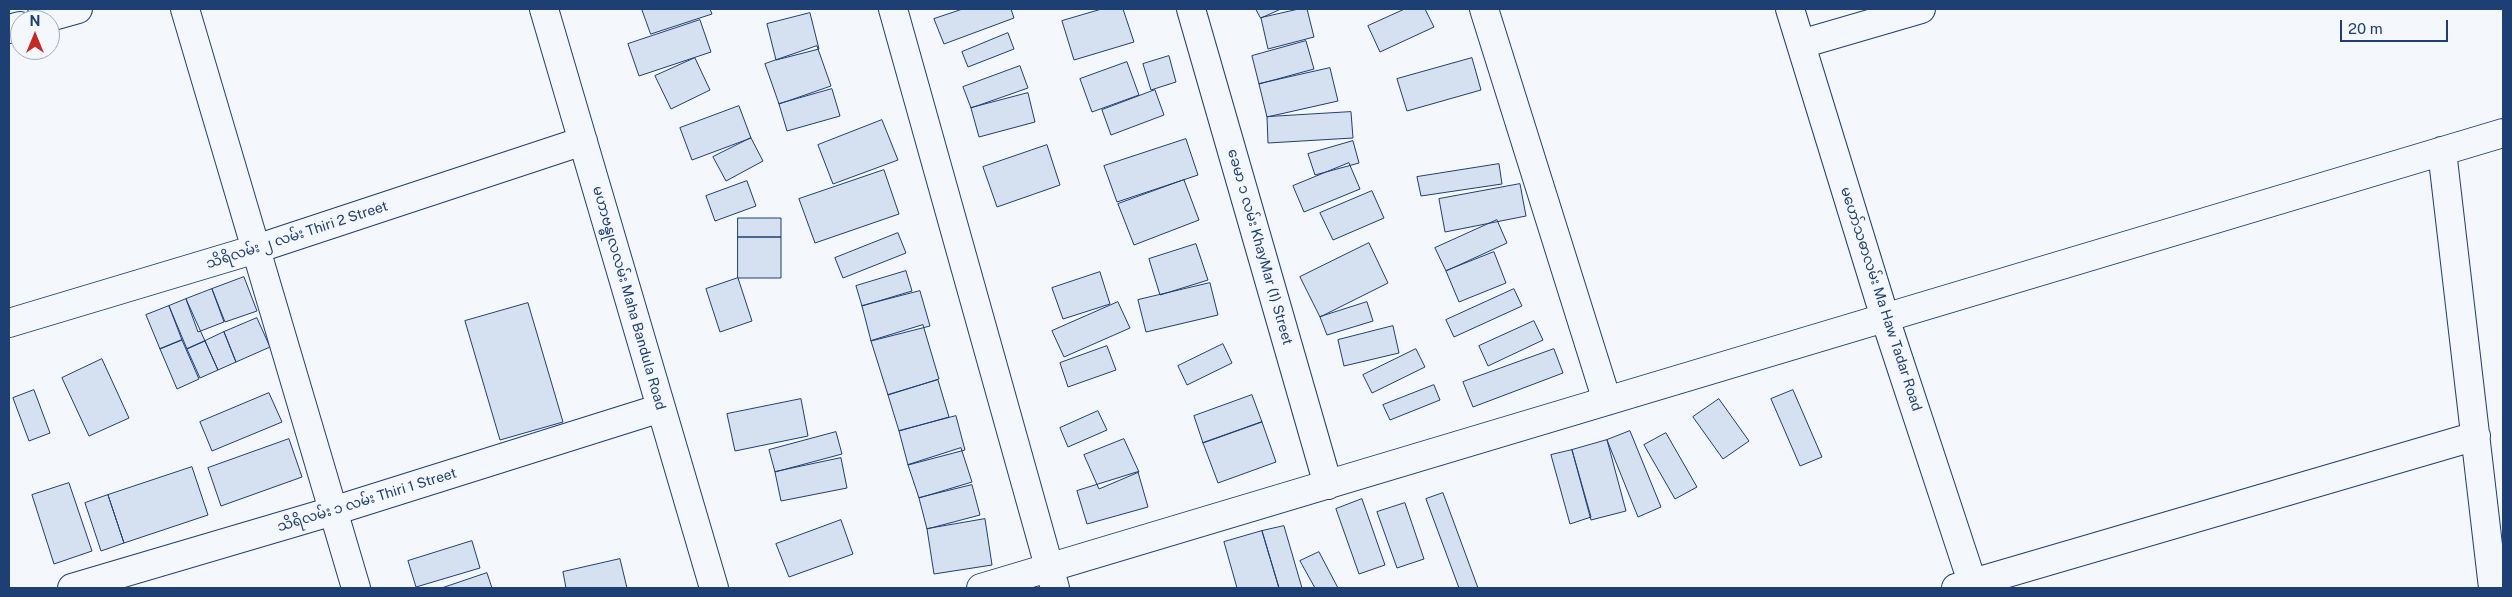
<!DOCTYPE html>
<meta charset="utf-8">
<style>
body{margin:0}
#map{position:relative;width:2512px;height:597px;overflow:hidden;background:#f4f7fb;font-family:"Public Sans",sans-serif}
canvas{display:block}
.frame{position:absolute;inset:0;border:10px solid #1d3f73;pointer-events:none}
.north{position:absolute;left:10px;top:10px;width:50px;height:50px;box-sizing:border-box;background:#f4f7fb;border:1px solid #9eadc5;border-radius:50%;rotate:0deg;font-size:14px;font-weight:700;line-height:20px;text-align:center;color:#1d3f73}
.north::after{content:'';display:block;margin:auto;width:18px;height:22px;background:#c62828;clip-path:polygon(50% 0,100% 100%,50% 72%,0 100%)}
.scale{position:absolute;left:2340px;top:20px;width:108px;height:22px;box-sizing:border-box;border:2px solid #1d3f73;border-top:0;padding-left:6px;font-size:15px;line-height:18px;white-space:nowrap;color:#1d3f73;-webkit-text-stroke:4px #f4f7fb;paint-order:stroke}
</style>
<div id="map">
<canvas width="2512" height="597"></canvas>
<div class="frame"></div>
<div class="north">N</div>
<div class="scale">20 m</div>
</div>
<script>
const ctx = document.querySelector('canvas').getContext('2d');
ctx.lineJoin = 'round';
function fill(path, color) { ctx.fillStyle = color; ctx.fill(path, 'evenodd'); }
function trace(path, color, width, dash) { ctx.strokeStyle = color; ctx.lineWidth = width; ctx.lineCap = dash ? 'butt' : 'round'; ctx.setLineDash(dash || []); ctx.stroke(path); }
function label(font, color, halo, rows, align = 'center') {
  ctx.font = font + ' "Public Sans","Noto Sans Myanmar",sans-serif'; ctx.lineWidth = 4; ctx.setLineDash([]); ctx.textBaseline = 'middle'; ctx.strokeStyle = halo; ctx.fillStyle = color; for (const [text, x, y, turn = 0] of rows) {
    ctx.save(); ctx.translate(x, y); ctx.rotate((+turn || 0) * Math.PI / 180); ctx.textAlign = isNaN(turn) ? turn : align; if (halo) ctx.strokeText(text, 0, 0); ctx.fillText(text, 0, 0); ctx.restore();
  }
}
const building = new Path2D(`
 M642,9H710L712,14L651,34Z
 M963,9H1011L1014,18L944,44L934,19Z
 M1102,9H1123L1134,42L1074,60L1062,21Z
 M1256,9H1281L1261,18Z
 M1299,9H1307L1314,37L1268,49L1261,18Z
 M1405,9H1425L1434,27L1380,52L1368,26Z
 M810,13L819,49L776,60L767,24Z
 M700,20L711,52L639,76L628,44Z
 M1008,33L1014,49L968,67L962,52Z
 M1306,41L1314,69L1259,84L1252,56Z
 M817,46L831,86L779,104L765,64Z
 M1169,56L1176,82L1151,90L1143,64Z
 M695,58L710,90L671,109L655,76Z
 M1472,58L1481,90L1407,111L1397,79Z
 M1127,62L1139,95L1092,112L1080,79Z
 M1020,66L1028,88L971,108L963,87Z
 M1330,68L1338,101L1267,117L1259,84Z
 M832,89L840,116L787,131L779,104Z
 M1155,90L1164,115L1111,135L1102,110Z
 M1028,93L1035,122L979,137L971,108Z
 M739,106L751,138L692,160L680,128Z
 M1351,112L1353,138L1268,143L1267,117Z
 M882,120L898,160L833,184L818,145Z
 M751,138L763,161L726,181L713,157Z
 M1186,139L1198,175L1117,202L1104,166Z
 M1353,141L1359,163L1315,175L1308,154Z
 M1047,145L1060,185L997,207L983,167Z
 M1349,163L1360,189L1304,212L1293,186Z
 M1499,164L1502,184L1421,196L1417,177Z
 M884,170L899,214L815,243L799,199Z
 M1184,180L1199,220L1134,245L1118,204Z
 M747,181L756,206L715,221L706,196Z
 M1520,184L1526,216L1445,232L1439,199Z
 M1372,191L1384,218L1333,240L1320,213Z
 M738,218H781V237H738Z
 M1497,220L1507,243L1446,271L1435,248Z
 M898,233L906,253L843,278L835,258Z
 M738,237H781V278H738Z
 M1369,243L1388,283L1320,317L1300,277Z
 M1196,244L1208,280L1160,295L1149,259Z
 M1494,252L1506,283L1459,302L1446,271Z
 M906,271L912,291L862,306L856,286Z
 M1100,272L1110,304L1063,319L1052,288Z
 M244,277L257,311L225,322L212,289Z
 M738,278L752,321L720,332L706,289Z
 M1210,283L1218,315L1146,332L1138,300Z
 M212,289L224,322L198,332L186,299Z
 M1514,289L1522,306L1454,337L1446,320Z
 M920,291L930,326L871,341L862,306Z
 M186,299L205,341L187,349L169,306Z
 M1118,302L1130,328L1064,357L1052,331Z
 M1367,302L1373,321L1327,335L1320,317Z
 M528,303L563,422L500,440L465,321Z
 M169,306L182,340L160,349L146,315Z
 M257,318L270,347L236,362L224,332Z
 M1534,321L1543,340L1488,366L1479,346Z
 M923,325L939,379L888,395L871,341Z
 M1393,326L1399,353L1344,366L1338,340Z
 M224,332L236,362L218,370L205,341Z
 M182,340L199,379L177,389L160,349Z
 M205,341L218,370L200,378L187,349Z
 M1223,344L1232,363L1187,385L1178,366Z
 M1107,346L1116,370L1068,387L1060,363Z
 M1416,349L1425,367L1372,393L1363,375Z
 M1554,349L1563,373L1473,407L1463,382Z
 M102,359L129,418L89,436L62,378Z
 M938,380L949,417L899,431L888,395Z
 M1434,385L1440,400L1390,420L1383,405Z
 M34,390L50,433L29,441L13,398Z
 M1793,390L1822,457L1800,466L1771,399Z
 M269,393L282,422L212,451L200,422Z
 M1252,395L1262,422L1203,443L1194,416Z
 M801,399L808,436L735,451L727,414Z
 M1719,399L1749,441L1723,459L1693,417Z
 M1098,411L1107,430L1068,447L1060,428Z
 M956,416L965,450L908,465L899,431Z
 M1262,422L1276,462L1218,483L1203,443Z
 M1630,431L1661,507L1638,517L1607,440Z
 M836,432L842,454L775,472L769,450Z
 M1666,433L1697,487L1675,499L1644,445Z
 M289,439L302,477L221,506L208,468Z
 M1124,439L1139,472L1099,489L1084,455Z
 M1607,440L1626,511L1591,520L1572,450Z
 M961,448L972,482L919,498L908,465Z
 M1572,450L1591,517L1570,524L1551,455Z
 M841,458L847,488L781,501L775,472Z
 M192,467L208,515L124,543L108,495Z
 M1138,472L1148,507L1087,524L1077,491Z
 M69,483L92,551L54,564L32,495Z
 M972,485L980,515L927,529L919,498Z
 M1443,493L1478,588H1459L1426,499Z
 M108,495L124,543L101,551L85,503Z
 M1362,499L1385,565L1359,574L1336,509Z
 M1405,503L1424,559L1397,568L1377,512Z
 M985,519L992,565L934,574L927,529Z
 M841,520L853,554L789,577L776,544Z
 M1284,526L1302,588H1279L1262,531Z
 M1262,531L1279,588H1237L1224,542Z
 M472,541L480,568L416,587L408,561Z
 M1319,552L1338,588H1315L1300,561Z
 M620,559L627,588H566L563,572Z
 M487,573L492,588H442Z`);
fill(building, '#d5e0f0');
trace(building, '#1d3f73', 1);
const minor = new Path2D(`
 M185,9L356,588
 M544,9L714,588
 M893,9L1055,588
 M1191,9L1328,485
 M1484,9L1607,401
 M1790,9L1885,318L1974,588
 M39,20L78,9
 M9,29L20,26
 M1801,44L1921,9
 M2442,151L2493,588
 M9,323L256,249L583,141
 M72,588L333,511L661,408
 M981,588L2503,133
 M1956,588L2476,436`);
trace(minor, '#1d3f73', 30);
trace(minor, '#f4f7fb', 28);
label('14px', '#1d3f73', '#f4f7fb', [
 ["သိရိလမ်း ၂ လမ်း Thiri 2 Street",297,235,-18],
 ["ခေမာ ၁ လမ်း KhayMar (1) Street",1260,247,74],
 ["မဟာဗန္ဓုလလမ်း Maha Bandula Road",629,298,74],
 ["မဟော်သဓာလမ်း Ma Haw Tadar Road",1881,299,72],
 ["သိရိလမ်း ၁ လမ်း Thiri 1 Street",367,500,-17]
]);
</script>
